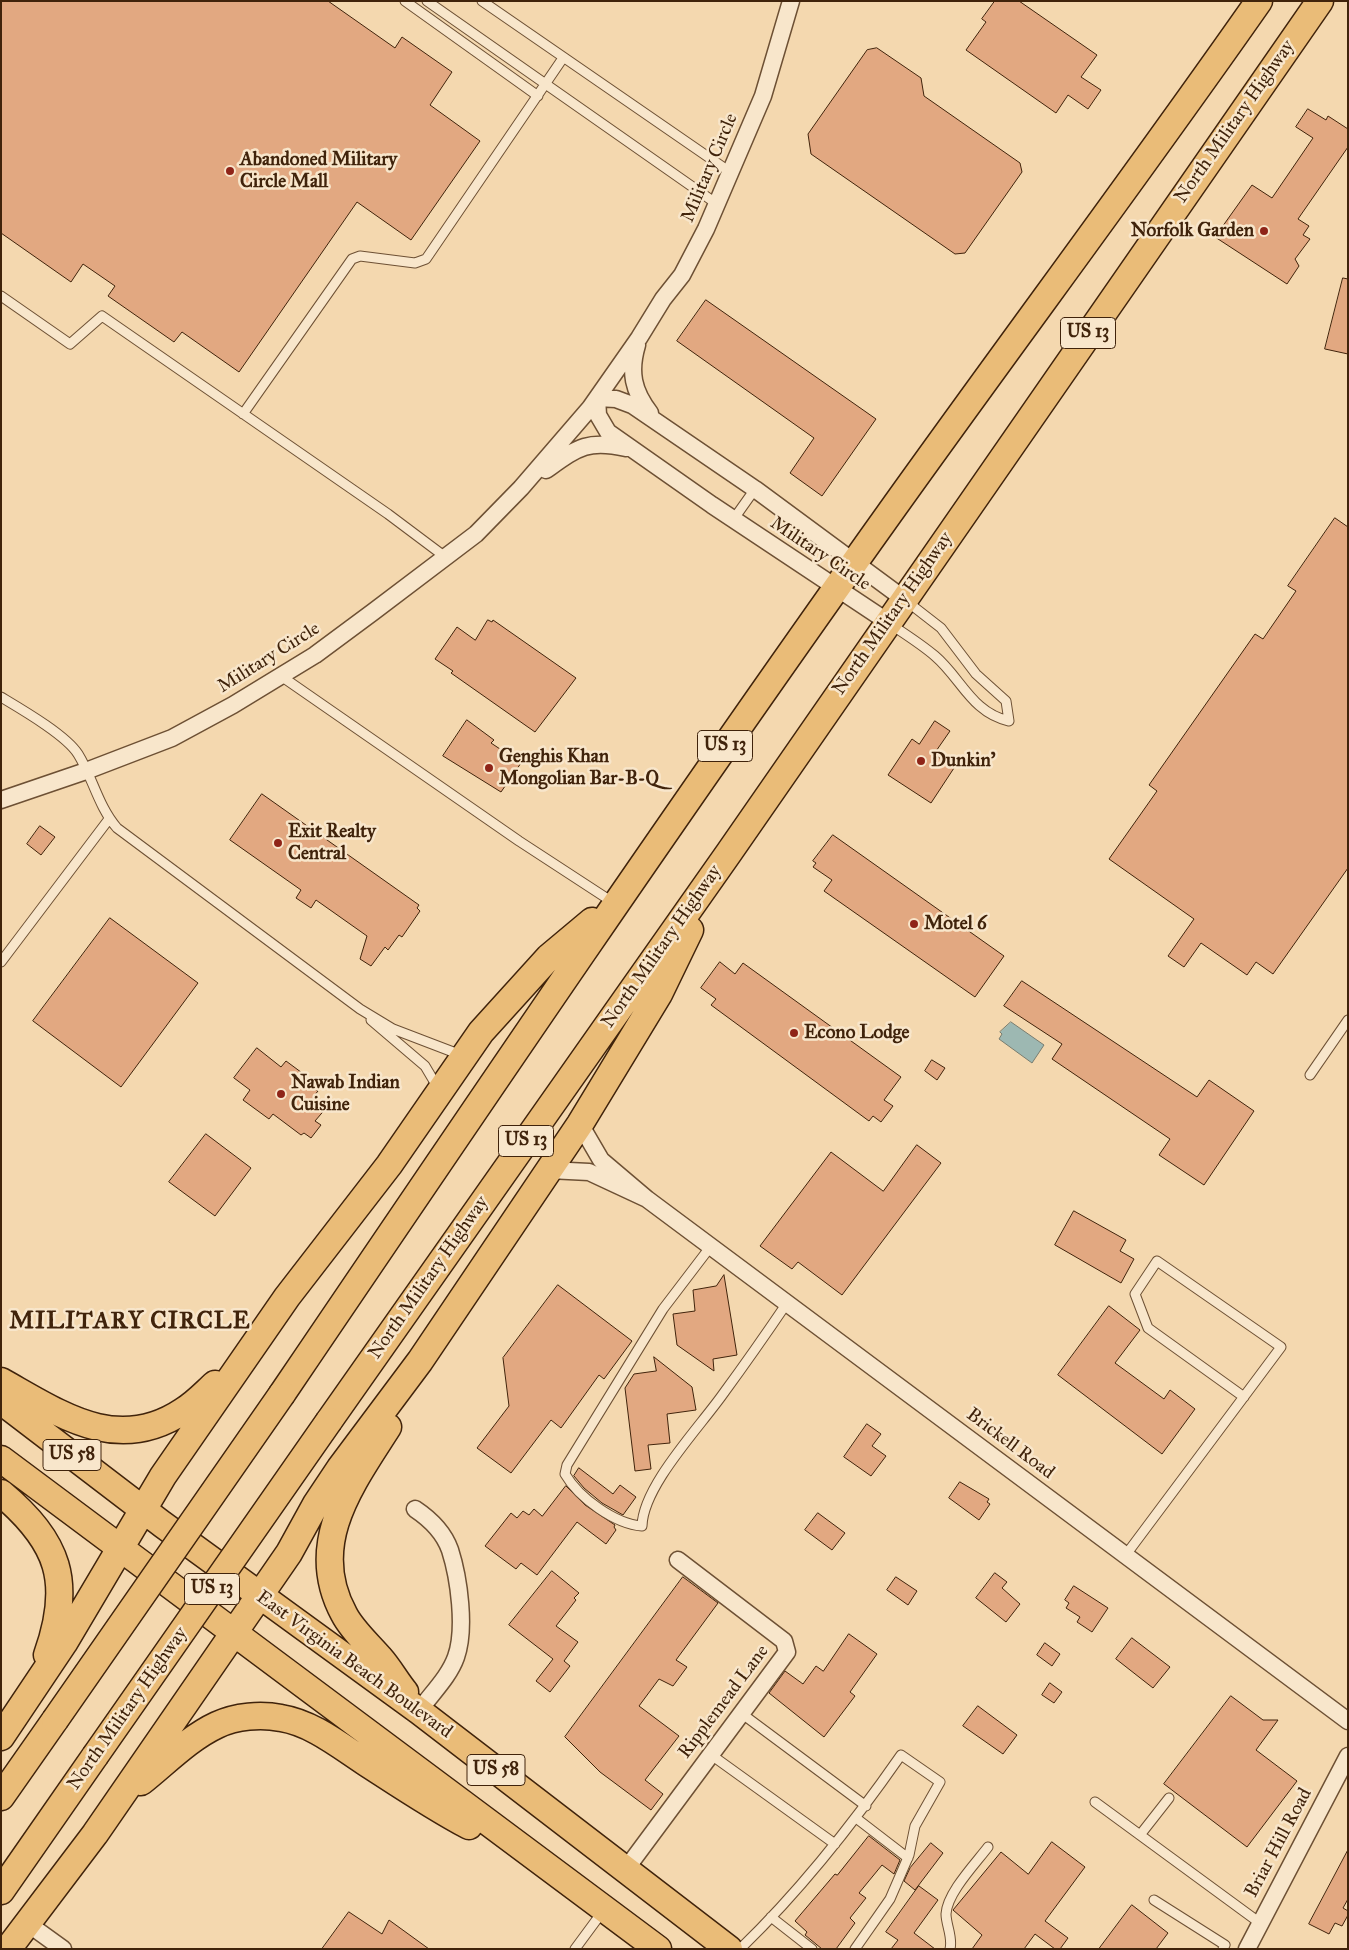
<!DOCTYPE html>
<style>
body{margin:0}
#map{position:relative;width:1349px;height:1950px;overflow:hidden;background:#f4d8af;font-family:"IM FELL Great Primer",serif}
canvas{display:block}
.frame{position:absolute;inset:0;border:2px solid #40230b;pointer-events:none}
</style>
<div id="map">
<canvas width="1349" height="1950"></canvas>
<div class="frame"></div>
</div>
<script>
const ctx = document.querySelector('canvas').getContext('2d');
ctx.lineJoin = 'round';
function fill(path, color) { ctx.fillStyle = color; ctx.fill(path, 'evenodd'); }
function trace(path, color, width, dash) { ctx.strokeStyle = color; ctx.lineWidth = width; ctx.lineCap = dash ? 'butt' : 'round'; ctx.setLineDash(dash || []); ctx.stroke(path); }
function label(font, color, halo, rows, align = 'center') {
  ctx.font = font + ' "IM FELL Great Primer",serif'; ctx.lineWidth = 5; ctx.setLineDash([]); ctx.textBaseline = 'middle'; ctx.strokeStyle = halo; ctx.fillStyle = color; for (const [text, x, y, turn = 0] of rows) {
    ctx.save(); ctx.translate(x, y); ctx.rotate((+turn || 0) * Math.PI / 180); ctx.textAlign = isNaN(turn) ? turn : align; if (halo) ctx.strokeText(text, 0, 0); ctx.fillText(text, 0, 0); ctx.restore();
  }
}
const water = new Path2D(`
 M1011,1022L1044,1045L1032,1063L999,1039L1002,1034L1000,1032Z`);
fill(water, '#9db8b2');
trace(water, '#787c6f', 1);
const building = new Path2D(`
 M1,1H328L395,48L402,37L452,72L430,105L480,141L411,240L357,202L239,372L182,332L174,342L108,296L115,286L83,264L71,282L1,233Z
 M995,1H1019L1097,55L1081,77L1101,90L1088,109L1068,95L1056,113L966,50L986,22L982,19Z
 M877,48L921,78L924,96L1020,163L1022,172L965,253L955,254L811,154L808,134L867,50Z
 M1308,109L1326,120L1328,116L1348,129V147L1298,219L1309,226L1303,235L1310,239L1295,259L1299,266L1287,284L1215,237L1252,185L1272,198L1313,138L1296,127Z
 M1343,278L1348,279V354L1325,349Z
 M706,300L876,419L822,496L790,473L814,438L677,341Z
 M1335,518L1348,527V868L1273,974L1256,962L1247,975L1201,943L1184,967L1168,956L1194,919L1109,859L1157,791L1149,785L1255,634L1263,639L1296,591L1288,586Z
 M488,620L492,622L493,620L576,678L535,732L451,673L453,671L435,659L457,627L475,640Z
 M467,720L494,740L491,743L521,763L501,792L443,756Z
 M935,721L950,731L934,754L954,768L931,803L888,775L912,739L919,744Z
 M262,794L419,905L417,908L420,911L402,937L399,935L388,950L385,947L371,966L360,959L367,936L316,900L311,908L296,898L301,890L230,840Z
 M40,826L55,837L41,855L27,844Z
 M833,835L1004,956L975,997L824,891L832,880L813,867L816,863L813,861Z
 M110,918L198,983L121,1087L33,1021Z
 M720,962L735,974L743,963L901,1077L884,1100L893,1106L881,1122L873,1116L869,1121L711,1005L716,999L701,988Z
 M1022,981L1197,1097L1209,1080L1254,1111L1204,1185L1159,1155L1170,1139L1052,1059L1062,1044L1004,1006Z
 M257,1048L281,1067L286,1061L313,1081L309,1085L318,1091L313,1097L327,1107L315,1121L321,1125L311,1138L304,1133L301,1135L273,1114L269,1119L243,1100L250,1090L234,1078Z
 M932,1060L945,1068L937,1080L925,1071Z
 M206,1134L251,1168L215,1216L169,1182Z
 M917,1145L941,1163L842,1295L798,1262L792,1269L760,1246L831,1152L883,1191Z
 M1074,1211L1126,1240L1120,1251L1134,1259L1121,1283L1055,1245Z
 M724,1275L737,1355L713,1359L714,1371L677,1345L673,1314L695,1311L693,1290L716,1286Z
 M558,1285L632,1341L604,1379L599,1375L561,1428L551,1420L511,1473L477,1448L509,1406L503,1358Z
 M1109,1306L1140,1330L1115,1363L1164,1399L1170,1390L1195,1409L1162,1454L1058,1375Z
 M654,1357L692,1387L696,1410L667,1414L670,1443L648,1445L651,1469L635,1471L625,1388L634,1374L656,1371Z
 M867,1424L881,1434L872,1446L886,1456L871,1476L844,1457Z
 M579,1468L613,1494L620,1485L636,1497L623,1515L602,1503L584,1488L574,1476Z
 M960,1482L989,1499L987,1502L990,1504L979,1520L949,1498Z
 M566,1486L585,1505L615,1525L614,1527L616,1530L606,1544L577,1522L537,1575L521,1563L516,1569L485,1546L511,1513L517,1518L523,1511L529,1515L534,1509L542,1516Z
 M818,1513L845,1533L832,1550L805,1530Z
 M552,1571L579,1593L574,1598L576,1600L556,1626L578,1642L564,1661L570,1666L550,1692L536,1681L553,1659L509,1625Z
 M995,1573L1007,1582L1002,1588L1020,1604L1006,1622L976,1598Z
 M683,1577L718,1603L676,1660L687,1667L673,1686L659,1679L639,1706L679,1736L645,1780L663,1794L651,1810L600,1772L565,1737Z
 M896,1577L917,1591L908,1605L887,1590Z
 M1074,1586L1108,1608L1092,1632L1077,1622L1080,1617L1066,1608L1069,1603L1065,1600Z
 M849,1634L877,1654L850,1692L855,1696L824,1737L769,1693L785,1671L803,1684L816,1666L823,1671Z
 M1132,1638L1170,1667L1153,1688L1116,1659Z
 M1045,1643L1060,1654L1052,1666L1037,1655Z
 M1050,1683L1062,1692L1054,1703L1042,1695Z
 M1231,1696L1263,1720H1278L1256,1750L1297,1781L1247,1847L1164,1784Z
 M978,1706L1017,1735L1003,1754L963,1726Z
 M869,1836L900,1860L894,1874L882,1865L859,1893L866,1898L850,1918L855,1923L836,1949H822L805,1935L807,1932L795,1921L835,1874L837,1875Z
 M1052,1842L1085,1867L1045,1921L1068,1938L1060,1949H1055L1035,1934L1024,1949H972L982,1935L953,1910L1001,1852L1028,1874Z
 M931,1843L943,1853L915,1890L904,1881L910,1868Z
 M1348,1850V1899L1343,1908L1348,1911V1915L1342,1926L1335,1923L1329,1934L1309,1924Z
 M919,1886L938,1900L914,1933L935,1949H891L898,1940L886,1932Z
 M1132,1905L1168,1933L1156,1949H1099Z
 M349,1912L382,1934L389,1920L429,1949H322Z`);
fill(building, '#e2a881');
trace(building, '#40230b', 1);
const service = new Path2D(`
 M405,1L538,96
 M427,1L717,204
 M482,1L730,172
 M1,296L70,344L102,316L388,514L444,556
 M243,414L352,259L360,256L415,263L426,259L563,58
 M733,520L755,489
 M890,624C905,634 921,644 935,656C961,678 972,713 1009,721L1006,701L976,674L941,628L905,600
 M281,676L519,841L614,903
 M1,697C21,709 66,735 78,754C93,778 98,806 117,828L360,1009L393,1029L461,1055
 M1,962L109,819
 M371,1020L425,1066L438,1088
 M1310,1075L1348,1020
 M711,1246L663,1309L567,1465L565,1474C579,1498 615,1524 642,1526C643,1486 699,1428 723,1394C745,1364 766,1334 787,1303
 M1125,1556L1281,1347L1157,1261L1135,1294L1148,1328L1244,1397
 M741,1713L866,1806
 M710,1754L835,1844
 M1095,1802L1260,1923
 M856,1818L908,1858
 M1140,1835L1169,1798
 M1154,1900L1225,1945L1223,1949
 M771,1917L812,1949
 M575,1949L603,1911
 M740,1949C801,1890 853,1824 901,1755L940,1782L915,1826L909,1855L890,1899L855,1949
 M950,1949C953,1937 946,1925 946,1914C947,1893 976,1863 988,1847`);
const minor = new Path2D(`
 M637,345C629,372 633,391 650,413
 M546,470C577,448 587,439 626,448
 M888,622L712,505L608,432L598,415L597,398L616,399L632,405L755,489L904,599
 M1,800L86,771L172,738L233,705L315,655L373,612L476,534L521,488L590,408L639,338L663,299L682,275L706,229L763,96L791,1
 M549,1170L589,1172L647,1199L601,1160L580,1124
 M647,1199L1348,1721
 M415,1509C430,1519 444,1533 450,1550C459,1578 466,1629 456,1657C449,1677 431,1694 419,1711
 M626,1869L787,1652L784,1641L678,1560
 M27,1923L63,1949
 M1247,1949L1348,1756`);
const primary = new Path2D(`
 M1,1381C60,1414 117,1455 183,1411C195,1404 205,1393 215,1384
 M282,1394C482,1099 682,804 889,514C1011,343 1138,174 1259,1
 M1,1401L162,1524L419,1711L729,1949
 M329,1421L728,854L1320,1
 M388,1427C351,1485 306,1544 344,1614C352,1630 368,1644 380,1658C389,1668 396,1681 405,1692
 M1,1459L658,1949
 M1,1493C59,1542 73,1582 47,1655
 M1,1737L64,1643L163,1476L287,1297L389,1165L481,1032L549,957L592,921
 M141,1782C165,1763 189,1738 217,1725C236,1716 261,1714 281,1718C312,1723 339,1745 365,1762C399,1784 433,1807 469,1826
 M1,1797L55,1720
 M1,1891L95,1756
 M8,1949L95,1834L289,1553L316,1504L340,1468L420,1361L580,1124L659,994L690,930`);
trace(service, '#6d5034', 11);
trace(minor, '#6d5034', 19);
trace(primary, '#40230b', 29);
trace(service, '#f8e6cb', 9);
trace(minor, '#f8e6cb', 16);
trace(primary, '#eabc78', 26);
const primaryBridge = new Path2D(`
 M55,1720L282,1394
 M95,1756L329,1421`);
trace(primaryBridge, '#40230b', 29, []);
trace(primaryBridge, '#eabc78', 26);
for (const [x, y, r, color] of [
 [230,171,5,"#8f2418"],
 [1264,231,5,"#8f2418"],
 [921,761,5,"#8f2418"],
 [489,768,5,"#8f2418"],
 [278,843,5,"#8f2418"],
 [914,924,5,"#8f2418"],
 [794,1033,5,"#8f2418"],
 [281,1094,5,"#8f2418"]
]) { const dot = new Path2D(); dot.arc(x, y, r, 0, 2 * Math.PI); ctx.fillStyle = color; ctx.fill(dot); trace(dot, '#f8e6cb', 2); }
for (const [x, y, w] of [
 [1088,333,55],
 [725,746,55],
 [526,1141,55],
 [72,1455,58],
 [212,1589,55],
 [496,1770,58]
]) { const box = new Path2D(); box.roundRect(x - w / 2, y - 15.5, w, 31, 4); ctx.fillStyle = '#f8e6cb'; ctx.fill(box); trace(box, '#40230b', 1); }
label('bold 18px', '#40230b', null, [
 ["US 13",1088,333],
 ["US 13",725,746],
 ["US 13",526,1141],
 ["US 58",72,1455],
 ["US 13",212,1589],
 ["US 58",496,1770]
]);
label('19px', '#40230b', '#f8e6cb', [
 ["North Military Highway",1235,122,-55],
 ["Military Circle",710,168,-67],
 ["Military Circle",820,554,34],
 ["North Military Highway",893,614,-55],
 ["Military Circle",269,658,-32],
 ["North Military Highway",662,947,-55],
 ["North Military Highway",429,1278,-55],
 ["Brickell Road",1010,1444,37],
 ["East Virginia Beach Boulevard",354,1665,36],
 ["Ripplemead Lane",724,1702,-53],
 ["North Military Highway",128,1709,-55],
 ["Briar Hill Road",1279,1843,-62]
]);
label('bold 19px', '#40230b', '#f8e6cb', [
 ["Abandoned Military",240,160],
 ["Circle Mall",240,182],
 ["Norfolk Garden",1254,231,"right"],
 ["Genghis Khan",499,757],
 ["Mongolian Bar-B-Q",499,779],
 ["Dunkin'",931,761],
 ["Exit Realty",288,832],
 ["Central",288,854],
 ["Motel 6",924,924],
 ["Econo Lodge",804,1033],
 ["Nawab Indian",291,1083],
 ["Cuisine",291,1105]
], 'left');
ctx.letterSpacing = '1px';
label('bold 24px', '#40230b', '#f8e6cb', [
 ["MILITARY CIRCLE",130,1322]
]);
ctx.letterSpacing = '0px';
</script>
